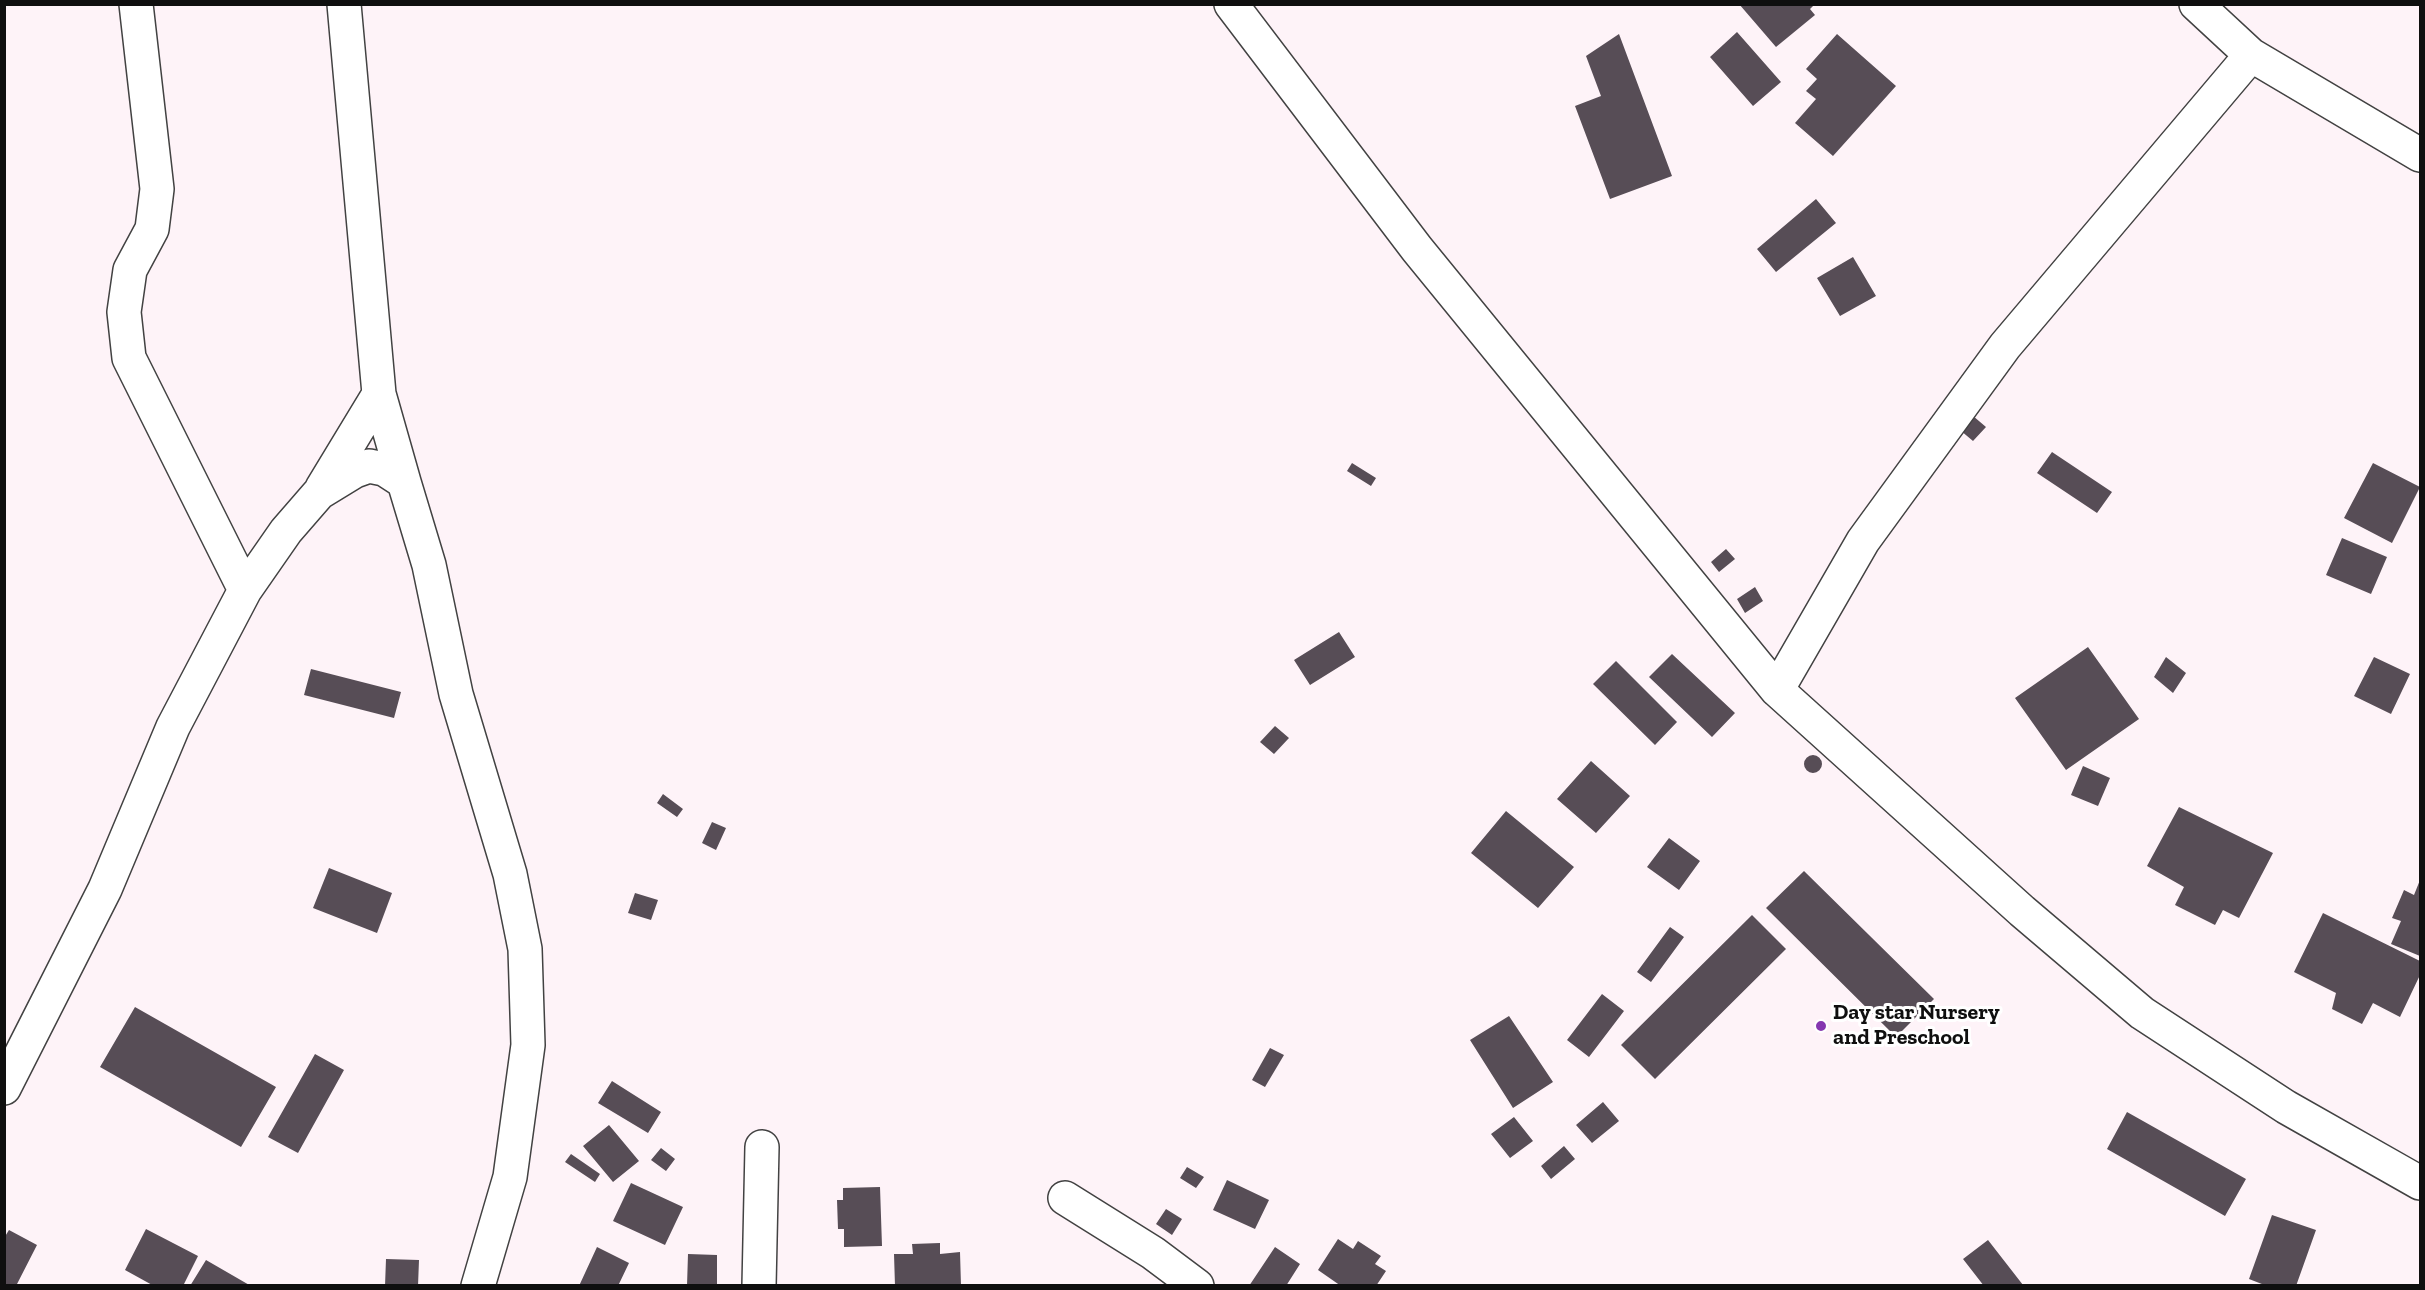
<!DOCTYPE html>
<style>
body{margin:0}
#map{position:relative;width:2425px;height:1290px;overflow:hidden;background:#fef3f8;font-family:"Zilla Slab",serif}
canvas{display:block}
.frame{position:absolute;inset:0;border:6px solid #0f0f0f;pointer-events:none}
</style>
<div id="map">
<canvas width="2425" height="1290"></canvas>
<div class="frame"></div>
</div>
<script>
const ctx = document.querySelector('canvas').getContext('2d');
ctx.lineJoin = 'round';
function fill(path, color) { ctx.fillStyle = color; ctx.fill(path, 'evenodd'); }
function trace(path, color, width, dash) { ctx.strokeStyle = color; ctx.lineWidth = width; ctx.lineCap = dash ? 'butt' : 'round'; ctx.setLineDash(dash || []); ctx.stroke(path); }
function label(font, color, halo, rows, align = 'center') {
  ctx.font = font + ' "Zilla Slab",serif'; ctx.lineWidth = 6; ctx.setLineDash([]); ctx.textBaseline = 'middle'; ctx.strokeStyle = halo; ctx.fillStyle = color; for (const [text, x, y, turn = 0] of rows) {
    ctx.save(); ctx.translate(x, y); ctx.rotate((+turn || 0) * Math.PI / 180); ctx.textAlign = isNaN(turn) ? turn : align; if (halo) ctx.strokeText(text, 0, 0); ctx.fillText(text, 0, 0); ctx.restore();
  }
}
fill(new Path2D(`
 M1739,4H1815L1810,9L1815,15L1776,47Z
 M1737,32L1781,82L1753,106L1710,57Z
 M1619,34L1672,176L1610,199L1575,106L1601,96L1586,56Z
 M1837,34L1896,86L1833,156L1795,123L1816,99L1806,91L1817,79L1806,69Z
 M1816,199L1836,223L1776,272L1757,249Z
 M1853,257L1876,296L1840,316L1817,278Z
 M1966,410L1986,427L1973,441L1954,425Z
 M2052,452L2112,492L2097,513L2037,473Z
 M1352,463L1376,478L1371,486L1347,471Z
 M2373,463L2420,487L2392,543L2344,518Z
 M2342,538L2387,557L2371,594L2326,575Z
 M1726,549L1735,559L1719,572L1711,562Z
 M1755,587L1763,601L1745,613L1737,599Z
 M1339,632L1355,657L1310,685L1294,660Z
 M2088,647L2139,719L2066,770L2015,698Z
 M1672,654L1735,713L1712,737L1649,677Z
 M2166,657L2186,673L2173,693L2154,677Z
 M2374,657L2410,674L2391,714L2354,696Z
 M1616,661L1677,722L1655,745L1593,684Z
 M311,669L401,692L394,718L304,695Z
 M1275,726L1289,738L1274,754L1260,742Z
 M1804 764a9 9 0 1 1 18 0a9 9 0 1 1-18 0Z
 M1591,761L1630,796L1596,833L1557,799Z
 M2083,766L2110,778L2098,806L2071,795Z
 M663,794L683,809L677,817L657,803Z
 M2179,807L2273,853L2239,918L2223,910L2215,925L2175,905L2184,887L2147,866Z
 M1506,811L1574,867L1538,908L1471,853Z
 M712,822L726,828L716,850L702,843Z
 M1669,838L1700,861L1679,890L1647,867Z
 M329,868L392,893L377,933L313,908Z
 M1804,871L1934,999L1896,1037L1766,908Z
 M2420,880V956L2391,944L2401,921L2392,918L2404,890L2414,895Z
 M635,893L658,900L651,920L628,913Z
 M2323,913L2420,961V975L2400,1017L2373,1003L2362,1024L2332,1009L2336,993L2294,972Z
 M1752,915L1786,949L1655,1079L1621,1045Z
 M1670,927L1684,937L1651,982L1637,972Z
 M1602,994L1624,1011L1589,1057L1567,1040Z
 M135,1007L276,1087L241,1147L100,1067Z
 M1509,1016L1553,1082L1513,1108L1470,1040Z
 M1270,1048L1284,1055L1265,1087L1252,1080Z
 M315,1054L344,1070L298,1153L268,1137Z
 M612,1081L661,1112L648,1133L598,1103Z
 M1603,1102L1619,1121L1592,1143L1576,1125Z
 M2127,1112L2246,1179L2225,1216L2107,1149Z
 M1514,1117L1533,1141L1510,1158L1491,1134Z
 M609,1125L639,1161L613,1182L583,1146Z
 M1564,1146L1575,1159L1551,1179L1541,1166Z
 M661,1148L675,1159L666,1171L651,1160Z
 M571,1154L600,1174L595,1182L565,1162Z
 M1187,1167L1204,1177L1196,1188L1180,1178Z
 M1227,1180L1269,1200L1255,1229L1213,1210Z
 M631,1183L683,1207L665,1245L613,1221Z
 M880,1187L882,1246L844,1247V1229H838L837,1200H843V1188Z
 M1166,1209L1182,1219L1172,1235L1156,1224Z
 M2272,1215L2316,1230L2296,1286H2267L2249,1279Z
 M146,1229L198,1256L183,1286H154L125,1270Z
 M9,1230L37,1245L16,1286H4V1238Z
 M1338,1239L1353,1249L1358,1241L1381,1256L1375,1264L1386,1271L1376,1286H1341L1318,1270Z
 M1988,1240L2023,1285L2022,1286H1984L1963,1259Z
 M940,1243V1254L960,1252L961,1286H895L894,1254H913L912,1244Z
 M597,1247L629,1263L618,1286H579Z
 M1275,1247L1300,1264L1286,1286H1249Z
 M688,1254L717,1255V1286H687Z
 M386,1259L419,1260L418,1286H385Z
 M206,1260L251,1286H190Z`), '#574d56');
const minor = new Path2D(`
 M136,4L157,189L152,229L130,270L124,312L129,358L245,590
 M344,4L379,394L404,482
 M1231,4L1417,249L1777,690L2022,911L2142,1013L2286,1107L2420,1183
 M2196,4L2251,55L2420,155
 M322,488L379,394
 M1777,690L1863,541L2005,346L2251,55
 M4,1088L105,889L173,727L245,590L286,531L319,493L355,471L369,466L384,469L404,482L429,565L456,694L510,874L525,949L528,1045L510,1177L478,1286
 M1065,1198L1153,1253L1197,1286
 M759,1286L762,1147`);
trace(minor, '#424242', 36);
trace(minor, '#fff', 33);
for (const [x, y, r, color] of [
 [1821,1026,6,"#8537b0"]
]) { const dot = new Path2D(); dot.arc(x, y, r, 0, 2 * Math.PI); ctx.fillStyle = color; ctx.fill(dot); trace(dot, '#fff', 2); }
label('bold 22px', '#0f0f0f', '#fff', [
 ["Day star Nursery",1833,1013],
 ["and Preschool",1833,1038]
], 'left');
</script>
